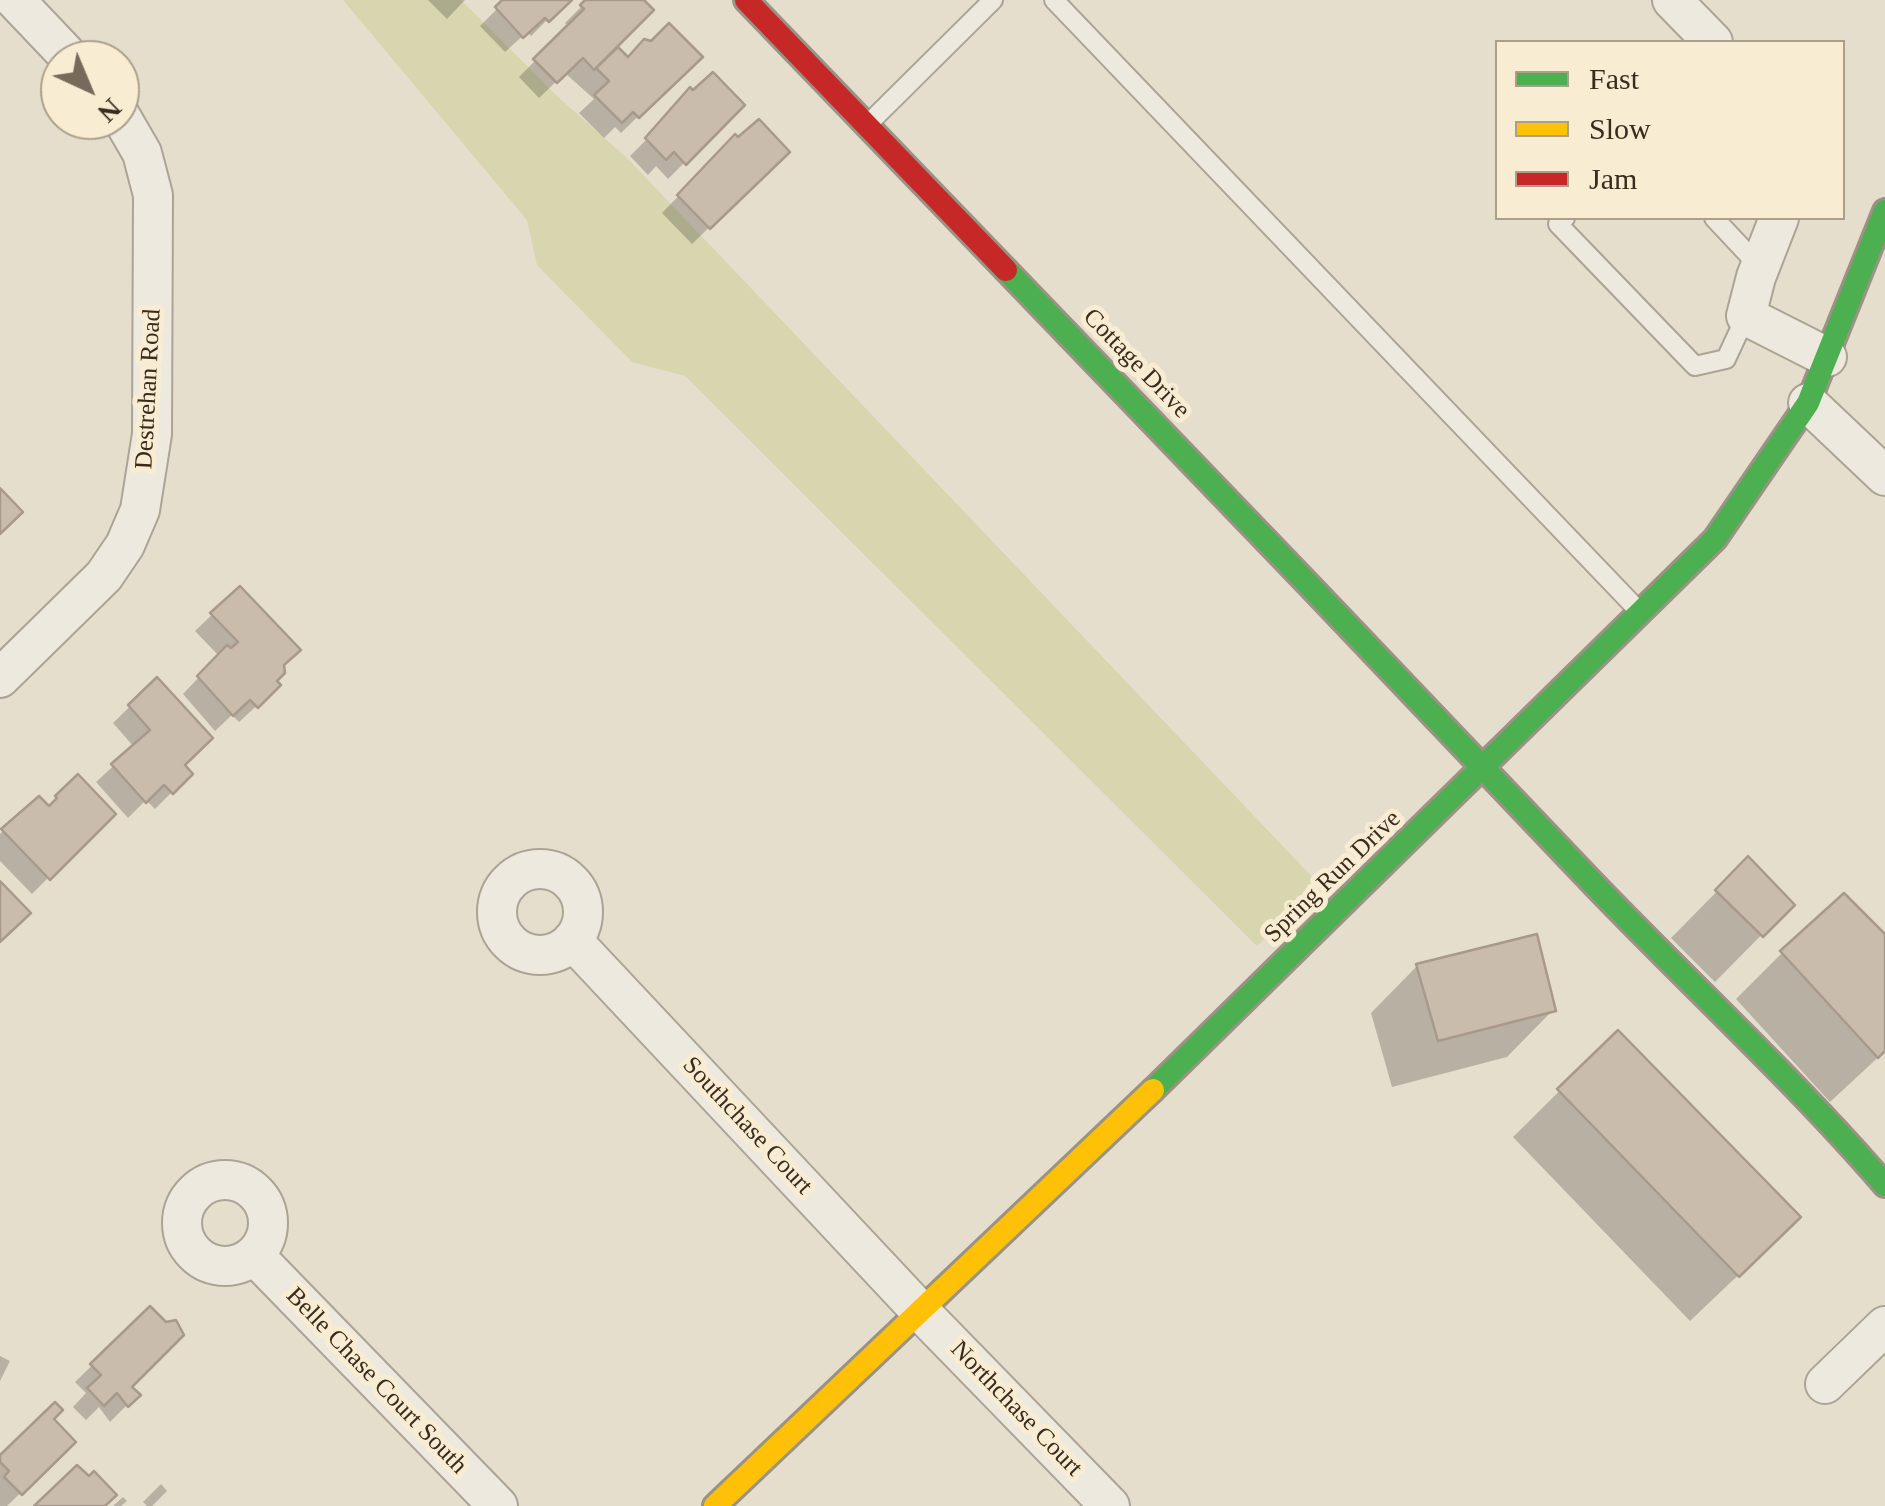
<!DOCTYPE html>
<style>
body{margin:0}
#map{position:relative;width:1885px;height:1506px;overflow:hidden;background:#e6decc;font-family:Georgia,serif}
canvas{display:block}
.legend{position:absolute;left:1495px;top:40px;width:350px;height:180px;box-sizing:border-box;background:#f8ecd2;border:2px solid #ac9f8a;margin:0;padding:12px 18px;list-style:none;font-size:30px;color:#3b2b1d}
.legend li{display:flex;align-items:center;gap:20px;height:50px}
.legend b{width:50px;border:2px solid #ac9f8a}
.north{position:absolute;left:40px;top:40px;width:100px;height:100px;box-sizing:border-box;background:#f8ecd2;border:2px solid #ac9f8a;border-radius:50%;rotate:136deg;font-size:28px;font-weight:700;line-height:40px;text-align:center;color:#3b2b1d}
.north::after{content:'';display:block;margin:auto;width:35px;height:45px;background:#776a5a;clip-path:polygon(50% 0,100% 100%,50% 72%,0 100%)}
</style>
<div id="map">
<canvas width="1885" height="1506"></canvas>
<ul class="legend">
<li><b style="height:12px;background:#4caf50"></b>Fast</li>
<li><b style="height:12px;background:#ffc107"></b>Slow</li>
<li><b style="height:12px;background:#c62828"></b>Jam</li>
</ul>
<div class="north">N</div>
</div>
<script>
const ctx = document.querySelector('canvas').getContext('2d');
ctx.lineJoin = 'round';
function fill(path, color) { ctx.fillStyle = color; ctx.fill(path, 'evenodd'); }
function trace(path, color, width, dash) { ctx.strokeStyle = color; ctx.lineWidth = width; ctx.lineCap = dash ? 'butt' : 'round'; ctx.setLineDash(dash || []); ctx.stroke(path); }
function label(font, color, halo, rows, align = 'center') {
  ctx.font = font + ' Georgia,serif'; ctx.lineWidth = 10; ctx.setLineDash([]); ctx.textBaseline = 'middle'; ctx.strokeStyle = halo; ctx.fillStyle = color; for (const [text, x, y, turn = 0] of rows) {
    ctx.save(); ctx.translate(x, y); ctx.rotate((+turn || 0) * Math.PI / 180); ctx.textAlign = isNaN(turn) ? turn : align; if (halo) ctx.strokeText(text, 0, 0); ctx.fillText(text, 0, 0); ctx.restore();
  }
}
fill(new Path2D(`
 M343,0H461L557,96L627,158L1319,884L1257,946L685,376L632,362L537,265L527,220Z`), '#d7d6ae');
fill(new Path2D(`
 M428,0H465L447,19Z
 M506,0H567L531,36L527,32L505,52L480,26Z
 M588,0H641L614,46L627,59L699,57L621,133L615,127L604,138L579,113L594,99L565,73L539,98L519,77L569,27L565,23Z
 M675,104L742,105L668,179L656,166L648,175L630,156L662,124L659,121Z
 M735,138L787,152L692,244L662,213Z
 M239,589L282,666L261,702L239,722L232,715L215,731L183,694L219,656L195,631Z
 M157,680L182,765L174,790L155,809L146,800L128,818L96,782L134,747L113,723Z
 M77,777L112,814L32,894L0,861V834L29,805L46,808Z
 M1748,860L1791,905L1715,982L1671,938Z
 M1885,938V1051L1830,1102L1736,999L1782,953Z
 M1417,966L1553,1010L1507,1057L1392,1087L1371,1013Z
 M1618,1033L1751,1263L1690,1321L1513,1137Z
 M150,1309L129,1387L137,1395L110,1422L99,1407L86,1420L73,1407L86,1393L75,1382Z
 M0,1356L10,1361L0,1381Z
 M51,1419L73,1442L7,1506H0V1458Z
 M161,1484L167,1491L152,1506H147L143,1502Z
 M123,1497L127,1501L121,1506H113Z`), '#0003');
const building = new Path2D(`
 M502,0H572L549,22L545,18L523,38L495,7Z
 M585,0H644L654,10L594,70L583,58L557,83L533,59L584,9L580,5Z
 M669,23L703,57L639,118L633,112L622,123L594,95L609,81L596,68L618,47L628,57L644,39L651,41Z
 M713,72L745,105L686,165L674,152L666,160L645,138L690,87L693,90Z
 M759,119L790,152L710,229L677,195L735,134L738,137Z
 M0,488L23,512L0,534Z
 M240,586L301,650L284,665L285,673L277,681L281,685L258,708L250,700L233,716L197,676L227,645L231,648L238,642L210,613Z
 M157,677L213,738L185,765L193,774L173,794L164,785L146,803L111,764L150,730L128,705Z
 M78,774L116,814L50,880L1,829L39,796L49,806L57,798L55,796Z
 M1748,856L1795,905L1763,937L1715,890Z
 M0,881L31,913L0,942Z
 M1844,893L1885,934V1051L1878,1058L1780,951Z
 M1537,934L1556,1011L1438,1041L1416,964Z
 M1618,1030L1801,1217L1739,1277L1557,1089Z
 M150,1306L166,1322L176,1320L184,1335L132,1387L141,1395L128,1407L117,1393L104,1406L87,1388L101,1375L90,1364Z
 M55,1402L63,1410L54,1419L76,1442L22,1495L4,1477L9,1471L0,1462V1455Z
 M77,1465L89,1476L94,1471L117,1495L105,1506H34Z`);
fill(building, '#cabcad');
trace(building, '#a7998b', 2.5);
const lane = new Path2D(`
 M1054,0L1637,609
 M869,123L993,0
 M1565,218L1558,224L1695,366L1726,359L1746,316
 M1714,218L1759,266`);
const street = new Path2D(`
 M15,0L72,60
 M1672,0L1713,42
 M1779,218L1756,277L1746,316L1827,357
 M1808,403L1885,476
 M0,678L104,576L125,545L140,510L152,434L153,195L142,153L120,115
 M497 912a43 43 0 1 1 86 0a43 43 0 1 1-86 0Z
 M572,940L921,1312L1110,1506
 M182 1223a43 43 0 1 1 86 0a43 43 0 1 1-86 0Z
 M254,1255L498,1506
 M1825,1384L1885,1326`);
const fast = new Path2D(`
 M1006,270C1200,471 1394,673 1586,876C1685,980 1791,1076 1885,1185
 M1153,1090L1715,539L1808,403L1885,211`);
const slow = new Path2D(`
 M715,1506L1153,1090`);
const jam = new Path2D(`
 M746,0L1006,270`);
trace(lane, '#aba396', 22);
trace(street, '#aba396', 42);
trace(fast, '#9b9286', 28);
trace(slow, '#9b9286', 28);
trace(jam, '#9b9286', 28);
trace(lane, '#eee9df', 18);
trace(street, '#eee9df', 38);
trace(fast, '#4caf50', 22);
trace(slow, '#ffc107', 22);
trace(jam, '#c62828', 22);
label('25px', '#3b2b1d', '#f8ecd2', [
 ["Cottage Drive",1136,364,46],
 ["Destrehan Road",149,389,-87],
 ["Spring Run Drive",1333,877,-44],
 ["Southchase Court",747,1126,47],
 ["Belle Chase Court South",376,1381,46],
 ["Northchase Court",1016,1409,46]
]);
</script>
